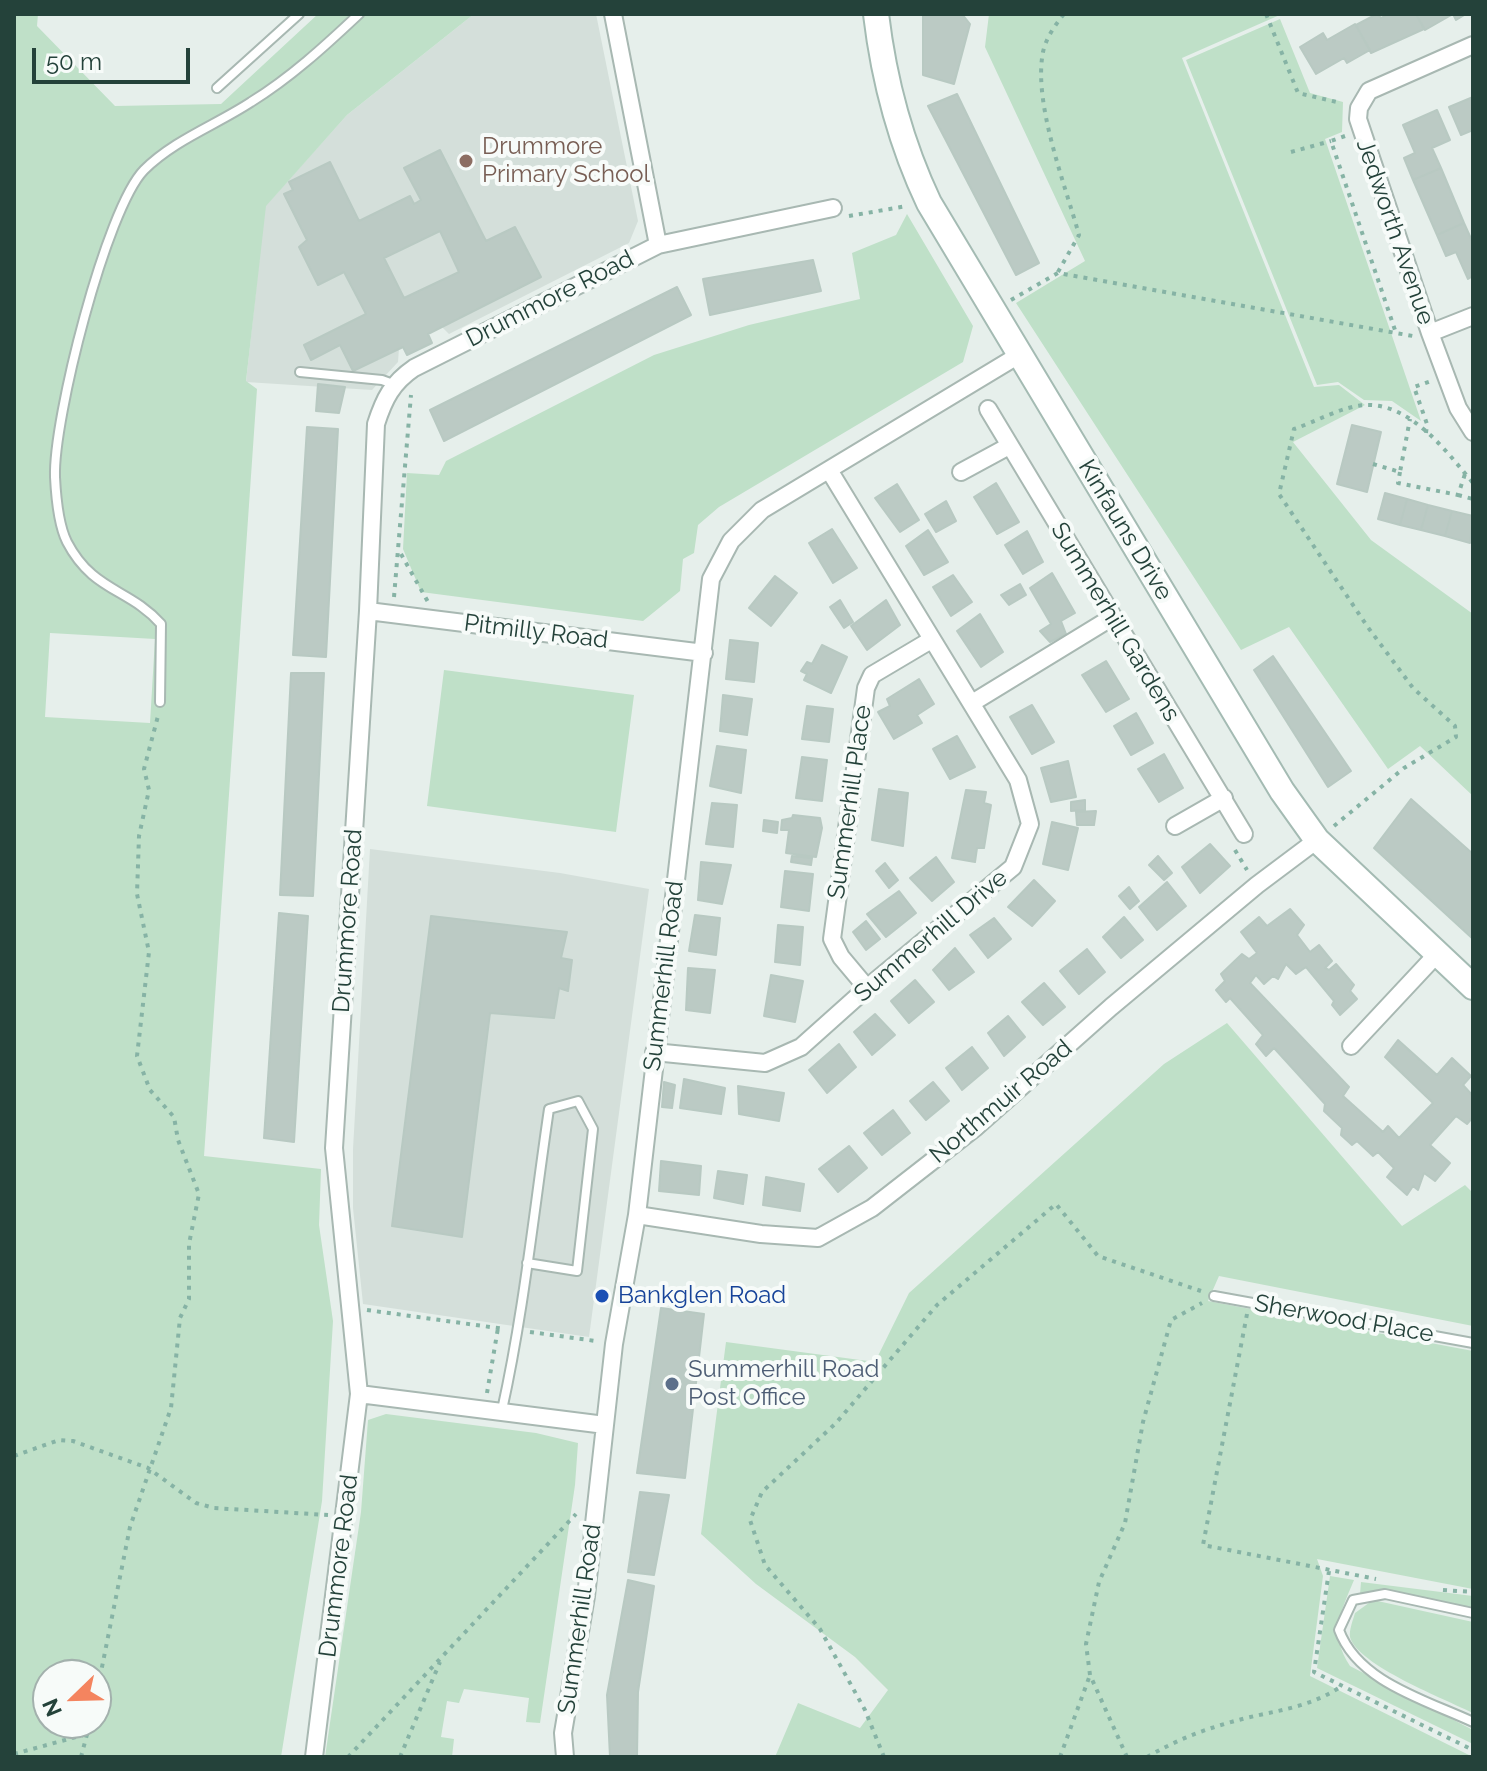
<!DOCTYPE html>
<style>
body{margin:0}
#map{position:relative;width:1487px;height:1771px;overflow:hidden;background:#e6efeb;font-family:Raleway,sans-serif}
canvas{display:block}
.frame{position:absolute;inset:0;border:16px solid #24423a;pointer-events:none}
.north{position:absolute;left:32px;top:1659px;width:80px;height:80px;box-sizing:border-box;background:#f7fbf9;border:2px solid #a3b1ad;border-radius:50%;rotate:247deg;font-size:22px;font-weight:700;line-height:32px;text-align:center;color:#24423a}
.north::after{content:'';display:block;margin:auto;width:28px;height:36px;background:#f4845f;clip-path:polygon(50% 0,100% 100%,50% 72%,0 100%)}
.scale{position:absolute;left:32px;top:48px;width:158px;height:36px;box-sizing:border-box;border:4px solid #24423a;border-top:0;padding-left:10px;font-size:24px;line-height:28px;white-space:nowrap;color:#24423a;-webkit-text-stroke:6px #f7fbf9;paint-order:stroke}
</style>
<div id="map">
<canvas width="1487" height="1771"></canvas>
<div class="frame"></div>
<div class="north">N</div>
<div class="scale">50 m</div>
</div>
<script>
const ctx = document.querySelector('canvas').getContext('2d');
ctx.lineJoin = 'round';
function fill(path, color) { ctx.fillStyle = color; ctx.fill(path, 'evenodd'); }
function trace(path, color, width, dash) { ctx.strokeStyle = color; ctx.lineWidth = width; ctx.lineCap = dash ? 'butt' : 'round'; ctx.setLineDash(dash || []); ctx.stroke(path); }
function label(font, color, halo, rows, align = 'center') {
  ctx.font = font + ' Raleway,sans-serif'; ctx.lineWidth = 8; ctx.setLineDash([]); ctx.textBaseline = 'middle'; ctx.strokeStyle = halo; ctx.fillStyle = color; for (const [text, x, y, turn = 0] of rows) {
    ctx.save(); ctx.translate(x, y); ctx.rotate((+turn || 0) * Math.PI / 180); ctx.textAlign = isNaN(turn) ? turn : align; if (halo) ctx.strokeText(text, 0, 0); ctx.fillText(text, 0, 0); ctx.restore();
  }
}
fill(new Path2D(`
 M474,14H596L638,221L629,243L449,334L442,327L428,334L432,343L407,355L403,347L399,348L398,362L372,390L246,382L265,206L347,115Z
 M370,849L560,873L649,889L589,1337L363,1304L353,1208V1149Z`), '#d4dfda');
fill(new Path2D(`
 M14,14H38L37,26L115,106L221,104L318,14H474L347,115L266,206L246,381L257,389L204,1156L321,1169L319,1225L333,1321L322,1501L281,1757H14ZM50,633L155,639L150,723L45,717ZM48,1675H96V1723H48Z
 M989,14H1282L1182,58L1314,387L1339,385L1365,405L1293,442L1371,540L1473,614V796L1420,746L1388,769L1289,627L1241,650L1016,303L1085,261L985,47Z
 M1280,19L1310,93L1343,102L1342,132L1325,139L1421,421L1392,401L1364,400L1338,382L1317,385L1186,60Z
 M907,214L973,326L963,362L719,507L698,525L694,553L683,559L680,591L643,621L421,592L403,549L407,473L439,475L446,461L654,355L749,325L860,299L852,253L896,235Z
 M444,670L634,695L616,832L427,806Z
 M1227,1023L1402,1226L1465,1185L1473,1193V1326L1219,1276L1208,1301L1473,1351V1589L1317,1559L1323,1576L1310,1676L1473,1757H775L798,1703L860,1728L888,1690L855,1657L756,1584L701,1534L726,1342L875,1362L909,1293L1164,1064Z
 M386,1414L536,1433L578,1443L575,1485L540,1723L526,1722L529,1698L464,1689L459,1703L447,1701L441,1737L454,1739L452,1757H325L361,1512L368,1420Z
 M1330,1576L1354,1580C1340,1614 1329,1633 1350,1666L1473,1730V1744L1317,1668Z
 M1361,1582L1473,1596V1609L1380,1590L1360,1594Z
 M1373,1600L1473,1622V1713C1447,1700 1357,1665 1350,1637C1349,1630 1353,1620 1355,1613Z`), '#bfe0c8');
const building = new Path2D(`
 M923,14H962L970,24L954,84L923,75Z
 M1377,14L1381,18L1388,14H1416L1424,29L1371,53L1356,25Z
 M1416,14H1466L1456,20L1453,14L1425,30Z
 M1355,24L1370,50L1347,63L1344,58L1316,74L1300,47L1323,33L1327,40Z
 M957,94L1039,263L1016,275L928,106Z
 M1473,97V130L1461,135L1449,107Z
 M1437,110L1450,140L1432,148L1441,168L1413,180L1404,158L1415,153L1403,125Z
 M440,150L486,241L515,227L541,277L428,334L432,343L407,355L403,347L353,371L340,345L311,360L304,345L366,314L344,272L318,285L299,247L307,240L284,194L293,190L289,182L330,162L359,221L410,196L414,204L421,200L404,168ZM440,231L459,272L404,298L384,258Z
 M1441,168L1464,223L1437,235L1413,180Z
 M1464,223L1473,243V276L1468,279L1456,252L1446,256L1437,235Z
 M813,260L821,291L710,315L703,279Z
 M677,287L691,315L444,441L430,410Z
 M318,384L345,387L339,413L316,411Z
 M1352,425L1381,432L1367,492L1337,484Z
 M307,427L338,429L326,657L293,655Z
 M996,483L1019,522L997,534L974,497Z
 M897,484L919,520L900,532L875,498Z
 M1385,493L1407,499L1400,525L1378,519Z
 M1407,499L1428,505L1421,530L1400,525Z
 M946,501L956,521L936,532L925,514Z
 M1428,505L1452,511L1445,536L1421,530Z
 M1452,511L1473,516L1470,543L1445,536Z
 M832,529L857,568L833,583L809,543Z
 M928,530L948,562L924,575L906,546Z
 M1027,531L1043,562L1023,574L1005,545Z
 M1052,573L1075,613L1061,621L1066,634L1050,642L1040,631L1051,624L1030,588Z
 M953,575L972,602L951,616L933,587Z
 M775,576L797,593L771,626L749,608Z
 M1020,584L1026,595L1009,605L1001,595Z
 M840,600L853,622L844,628L830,607Z
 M886,600L900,625L867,650L851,626Z
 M980,614L1003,652L981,667L957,631Z
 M730,640L758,643L754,682L726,679Z
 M822,645L847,657L831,693L804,680L807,674L801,671L807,662L812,664Z
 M1273,656L1351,771L1328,787L1254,670Z
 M1106,661L1129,699L1106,712L1082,675Z
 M291,673H324L313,896L280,895Z
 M919,679L934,704L917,715L922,723L894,739L878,712L890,706L887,699Z
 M723,695L752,699L747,735L720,731Z
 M1032,705L1054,742L1032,754L1010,717Z
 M807,706L833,709L829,742L802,739Z
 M1136,713L1153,743L1131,755L1114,726Z
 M957,736L975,767L950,779L933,749Z
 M717,746L746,750L741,793L710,786Z
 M1164,754L1183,788L1159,802L1138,769Z
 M802,757L827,760L822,801L796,798Z
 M1068,761L1076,797L1051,802L1041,768Z
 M879,789L908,793L903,846L872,840Z
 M966,790L986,792L984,803L991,805L984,848H977L975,862L952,858Z
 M1411,799L1473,854V939L1374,848Z
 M1085,800V810L1071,811V802Z
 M712,803L737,805L733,847L706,844Z
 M1096,811L1094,825H1077L1076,812Z
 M793,815L820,818L822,828L816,857L786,853L789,830H781L782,820L792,818Z
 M764,820L778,822L777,833L763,831Z
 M1052,822L1078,828L1068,870L1043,864Z
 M1210,844L1230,866L1200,893L1182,867Z
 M792,856L812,858L811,865L791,862Z
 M1158,856L1172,873L1164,880L1149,865Z
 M936,857L954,882L932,901L910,878Z
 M701,862L731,865L722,904L698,900Z
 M885,863L898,880L889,888L876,871Z
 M785,871L813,874L809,911L781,907Z
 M1034,880L1055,901L1032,926L1008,907Z
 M1167,882L1186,906L1157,930L1139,907Z
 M1129,887L1139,901L1130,909L1119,896Z
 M899,891L916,913L886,937L867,914Z
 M1290,909L1304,925L1297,935L1310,952L1319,945L1332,961L1325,968L1329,970L1336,964L1354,985L1350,991L1357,999L1340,1015L1332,1005L1334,1001L1306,967L1296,974L1286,964L1278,979L1273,976L1264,984L1256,975L1250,983L1349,1087L1343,1096L1383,1132L1388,1126L1399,1138L1433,1103L1385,1057L1398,1040L1437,1075L1452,1058L1471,1076L1463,1085L1473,1096V1117L1467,1124L1456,1116L1430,1145L1450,1163L1435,1181L1424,1173L1418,1190L1413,1186L1407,1195L1387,1177L1394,1168L1378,1152L1373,1156L1357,1141L1352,1145L1341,1135L1342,1128L1324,1111L1325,1104L1274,1048L1266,1056L1256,1044L1263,1035L1230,998L1226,1002L1216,990L1225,981L1221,974L1242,954L1249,959L1257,953L1241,932L1259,917L1267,926Z
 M279,913L308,916L294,1142L264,1138Z
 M695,915L720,918L716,955L689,951Z
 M431,916L567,932L561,958L572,960L568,991L559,988L554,1018L490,1013L462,1237L392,1226Z
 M1124,917L1143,940L1121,958L1103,937Z
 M994,918L1011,939L988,958L970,935Z
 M866,921L880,939L866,950L853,932Z
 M778,925L803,927L800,965L775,962Z
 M955,948L974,972L949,990L933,970Z
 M1087,949L1105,972L1079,994L1060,971Z
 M688,968L715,970L710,1013L686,1010Z
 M771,975L803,981L795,1022L764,1016Z
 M915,980L934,1002L909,1023L891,1001Z
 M1044,983L1065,1007L1043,1025L1022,1002Z
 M875,1014L895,1035L872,1055L854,1032Z
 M1008,1016L1025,1037L1004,1056L988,1033Z
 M839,1044L856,1067L827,1093L809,1070Z
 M972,1047L988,1068L962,1090L946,1068Z
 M684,1079L725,1088L721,1114L680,1108Z
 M664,1082L675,1085L672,1108L662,1107Z
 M933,1082L949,1101L926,1120L910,1101Z
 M738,1086L784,1093L779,1121L739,1114Z
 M893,1110L910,1133L882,1155L864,1133Z
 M849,1146L867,1168L838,1192L819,1169Z
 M661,1161L701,1166L699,1195L659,1191Z
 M718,1171L747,1175L743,1204L714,1198Z
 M766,1177L804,1184L800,1211L763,1205Z
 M661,1308L704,1314L685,1478L637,1473Z
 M640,1492L669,1495L654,1575L628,1572Z
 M628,1580L654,1586L638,1692L637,1757H610L607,1695Z`);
fill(building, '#bbcac4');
trace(building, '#b8c9c2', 2);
const lane = new Path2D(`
 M217,88L299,14
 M300,372L382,380L393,384
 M160,702L161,624C129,588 93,592 67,542C58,524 56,497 55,477C53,420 106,209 144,170C174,140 216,125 251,102C290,78 325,46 359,14
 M1214,1296L1473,1343
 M502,1410C524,1311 534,1210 549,1109L578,1101L593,1129L577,1271L527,1263
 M1473,1613L1385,1594L1353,1600L1339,1630C1358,1682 1426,1700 1473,1722`);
const street = new Path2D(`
 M613,14L658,245
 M1473,45L1369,91L1359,108L1358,119L1430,333L1458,408L1473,432
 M1430,333L1473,316
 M988,409L1244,834
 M961,472L1009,446
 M368,611L704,653
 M972,703L1111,618
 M1175,826L1224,798
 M867,988L841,957L832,939L866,688L872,675L931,640
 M1351,1046L1437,954
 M654,1052L765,1063L801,1047L867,988L1013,867L1030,824L1018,780L829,470
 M637,1215L761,1234L818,1238L872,1208L976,1127L1111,1007L1257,885L1317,840
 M359,1394L605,1425
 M314,1757L359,1394L334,1148L368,611L376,424C384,399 392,383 414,368L658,245L833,208
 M565,1757L563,1733L586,1596L614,1344L637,1215L711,579L731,541L762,510L1019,355`);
const secondary = new Path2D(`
 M876,14C884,81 900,142 929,203L1282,791L1317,840L1473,987`);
trace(lane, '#a8b8b2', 12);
trace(street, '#a8b8b2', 20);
trace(secondary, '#a4bbb3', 28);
trace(new Path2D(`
 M1266,14L1298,93L1341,103
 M1345,136L1331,141L1396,333
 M1291,152L1331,141
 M849,216L907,206
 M1058,272L1079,235C1065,184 1033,103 1043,52C1046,38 1055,25 1064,14
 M1011,300L1058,273L1413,336
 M1426,433L1427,424L1414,387L1431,381
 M1373,464L1400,472L1410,419
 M1400,472L1398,483L1458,495L1465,474
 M1458,495L1473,499
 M401,554L428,602
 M394,597L411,395
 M1334,826L1404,768L1456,737L1455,726L1413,688L1367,626L1279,494L1294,429C1315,422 1343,406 1365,405C1411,403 1447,452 1473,483
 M1235,850L1247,870
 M367,1310L505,1329
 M1247,1314L1203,1545L1376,1579
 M530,1332L596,1341
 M487,1393L498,1328
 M14,1456L59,1440L73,1441L148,1468L196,1503L214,1508L328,1515
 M1329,1571L1314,1672L1473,1750
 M1443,1590L1473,1592
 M96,1697L130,1527L171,1408L180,1318L189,1299V1244L199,1194L178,1140L174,1117L150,1090L137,1056L149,952L137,894L139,836L149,790L144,769L158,716
 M14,1754L87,1734
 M81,1757L90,1723
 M348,1757L576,1514
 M400,1757L440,1662
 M884,1757L865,1710L820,1629L765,1565L750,1520L762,1492L836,1423L937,1305L1056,1204L1098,1256L1201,1291
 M1060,1757L1090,1675
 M1127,1757L1090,1675L1086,1644L1099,1582L1125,1523L1143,1422L1171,1320L1202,1303
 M1147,1757C1173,1742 1199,1731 1228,1723C1270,1710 1304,1711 1342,1686`), '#86b3a5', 4, [4, 6]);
trace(lane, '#fff', 8);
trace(street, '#fff', 16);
trace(secondary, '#fff', 24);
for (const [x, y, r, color] of [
 [466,161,8,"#8d6e63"],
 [602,1296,8,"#1a4fb4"],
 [672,1384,8,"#5c6f8a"]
]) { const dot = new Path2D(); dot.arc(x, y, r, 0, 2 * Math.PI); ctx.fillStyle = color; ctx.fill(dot); trace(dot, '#f7fbf9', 3); }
label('24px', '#785e54', '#f7fbf9', [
 ["Drummore",482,147],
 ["Primary School",482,175]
], 'left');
label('24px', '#24423a', '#f7fbf9', [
 ["Jedworth Avenue",1395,232,71],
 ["Drummore Road",550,299,-27],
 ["Kinfauns Drive",1125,530,59],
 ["Summerhill Gardens",1115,622,59],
 ["Pitmilly Road",536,632,7],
 ["Summerhill Place",850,802,-82],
 ["Drummore Road",348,921,-86],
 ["Summerhill Drive",931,936,-40],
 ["Summerhill Road",664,976,-83],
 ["Northmuir Road",1001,1102,-40],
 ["Sherwood Place",1344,1319,10],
 ["Drummore Road",339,1566,-83],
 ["Summerhill Road",580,1619,-82]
]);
label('24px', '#164399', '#f7fbf9', [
 ["Bankglen Road",618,1296]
], 'left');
label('24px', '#4e5e75', '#f7fbf9', [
 ["Summerhill Road",688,1370],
 ["Post Office",688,1398]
], 'left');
</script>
